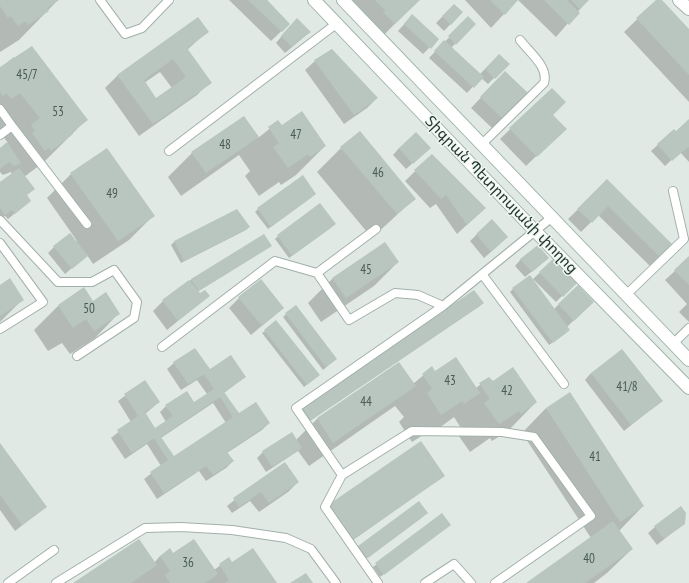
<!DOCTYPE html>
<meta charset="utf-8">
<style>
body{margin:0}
canvas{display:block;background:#e0e9e3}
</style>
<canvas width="689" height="583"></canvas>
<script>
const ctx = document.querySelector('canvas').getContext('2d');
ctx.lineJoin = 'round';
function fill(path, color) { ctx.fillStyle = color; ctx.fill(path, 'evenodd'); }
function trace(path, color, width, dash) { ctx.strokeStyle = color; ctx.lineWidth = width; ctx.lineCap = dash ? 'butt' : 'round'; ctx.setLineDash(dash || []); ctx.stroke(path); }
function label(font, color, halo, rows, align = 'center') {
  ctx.font = font + ' "PT Sans Narrow","Noto Sans Armenian",sans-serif'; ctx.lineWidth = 3; ctx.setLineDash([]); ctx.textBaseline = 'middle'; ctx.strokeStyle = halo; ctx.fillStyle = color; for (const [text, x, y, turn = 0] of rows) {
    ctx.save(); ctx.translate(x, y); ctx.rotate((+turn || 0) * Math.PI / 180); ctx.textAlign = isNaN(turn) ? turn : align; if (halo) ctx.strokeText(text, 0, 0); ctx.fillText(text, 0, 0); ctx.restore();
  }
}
fill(new Path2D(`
 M0,0H58L19,40L0,52Z
 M229,0H267L289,24L271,41Z
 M349,0H418L382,37Z
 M465,0H517L491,28Z
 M518,0H588L556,37Z
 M657,0H661L689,30V102L624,32Z
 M454,5L462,12L444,31L436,23Z
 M468,18L474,24L451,48L480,74L499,55L508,64L488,84L481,78L467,93L429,58Z
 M406,22L438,39L423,54L398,31Z
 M290,26L310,32L285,53L276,43Z
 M207,32L187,50L210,82L197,95L139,136L105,88L118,75ZM160,72L172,88L156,99L144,83Z
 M14,57L86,120L44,162L24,177L26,196L30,201L8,219L5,216L0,219V183L12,174L11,172L3,175L0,172V149L8,143L0,132V68Z
 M315,61L377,98L367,108L344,124L305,70Z
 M496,82L527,93L492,128L471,108Z
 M552,89V115L555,138L526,166L500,139Z
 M244,118L258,138L278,122L281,126L325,146L296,175L281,185L279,182L259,196L245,176L250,171L239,155L181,196L168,177L192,153Z
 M689,120V162L680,152L665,166L651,151L674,130L676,133Z
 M341,148L414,199L372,238L317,172Z
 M399,148L423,154L406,169L393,155Z
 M432,155L485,208L457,234L436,204L430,208L405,181Z
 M71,174L153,216L129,240L93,264L87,255L65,274L48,253L54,247L77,241L47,198Z
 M607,181L671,244L650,266L598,215L581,232L568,219Z
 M312,197L268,229L255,212L258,209Z
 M236,210L249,227L246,230L181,263L171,245L174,242Z
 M492,220L501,243L484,258L470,241Z
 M332,227L289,258L275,239L278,236Z
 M271,246L197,292L199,295L208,296L167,330L153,311L163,301L192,279Z
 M689,258V322L679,312L687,304L665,280Z
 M521,259L541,264L525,277L515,266Z
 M553,260L575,283L556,302L533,279Z
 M398,262L374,286L321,322L308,303L333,278Z
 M0,286L23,299L0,322Z
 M578,286L592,302L567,327L566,333L549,345L510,292L513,289L554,309Z
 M84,289L93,302L119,313L95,338L70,354L62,343L48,351L34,330L58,306Z
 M473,292L482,303L480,306L307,423L300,412L303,409Z
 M239,298L283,308L251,335L229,308Z
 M286,314L336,359L323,370L283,317Z
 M265,331L315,378L304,387L262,333Z
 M174,363L245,377L224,393L238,415L269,423L262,430L227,453L233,461L226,468L206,481L199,471L157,499L144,479L161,466L147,444L125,459L111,438L131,422L118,401L145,381L159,402L145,414L155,429L166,422L160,412L166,406L194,403L207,394L197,380L181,390L167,369ZM213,403L226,423L174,458L161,438Z
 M399,363L413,384L432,368L435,373L476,388L489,378L493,383L536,402L508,431L492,441L490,438L470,452L456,432L461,428L454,417L435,431L433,429L412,442L399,422L404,417L395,406L309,466L298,451L266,472L257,458L263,452L296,440L317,419Z
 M591,373L661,401L624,431L585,380Z
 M546,408L643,506L619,531L632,549L607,573L594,583H527L591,538L522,433Z
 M0,445L46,507L15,531L0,510Z
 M444,476L349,543L325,509Z
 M298,482L288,492L259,512L250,501L232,513L227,506L255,484Z
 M442,515L446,528L380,577L373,567Z
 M424,516L364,560L356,550L359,547Z
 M684,523L657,545L648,533L655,527Z
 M173,555L214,570L229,559L232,564L275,583H75L154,563L160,556Z`), '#0003');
fill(new Path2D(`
 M0,0H59L47,8L49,11L28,25L26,21L18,26L11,16L8,18L0,6Z
 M248,0H267L290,24L282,32Z
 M375,0H420L395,24L383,12L385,10Z
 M490,0H518L505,15Z
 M544,0H567L580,13L569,25Z
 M571,0H589L580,9Z
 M656,0H662L689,29V75L636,18Z
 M454,4L463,12L451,25L442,16Z
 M412,14L439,39L431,49L404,24Z
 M468,16L476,24L456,45L448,36Z
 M198,17L209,32L187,48L212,83L153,124L117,75ZM173,59L186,77L156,98L144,80Z
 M297,18L311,32L299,40L292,47L281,36Z
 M444,40L484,77L474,88L434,51Z
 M32,46L88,120L72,132L73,134L51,151L49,148L45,151L32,133L35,131L31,125L40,118L20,93L11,99L7,93L3,96L0,92V67Z
 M332,49L378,98L354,115L314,60Z
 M499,54L510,64L495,79L485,69Z
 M505,71L528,93L503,119L480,97Z
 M552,88L566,102L553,115L567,129L537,157L509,128Z
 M302,111L326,146L310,157L308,154L288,168L273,147L279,143L268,127L278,120L282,125Z
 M244,116L259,137L206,173L191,152Z
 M689,119V148L688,147L672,161L657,144L674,129L676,131Z
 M360,131L416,199L397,214L340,147Z
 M416,132L431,148L413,164L399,148Z
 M7,142L21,163L14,166L9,162L0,169V148Z
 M107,148L155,216L118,241L70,173Z
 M432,154L486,208L467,225L446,195L441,199L414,170Z
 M19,168L35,189L27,195L31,201L15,214L12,210L5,215L0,208V182Z
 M303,175L316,194L271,227L257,208Z
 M607,179L673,245L660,257L608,206L592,223L577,209Z
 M320,203L336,224L292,256L277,235Z
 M237,209L250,227L184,261L174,241Z
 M492,219L508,237L491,252L476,234Z
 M70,233L88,256L72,269L53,246Z
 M264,234L272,246L199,291L191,279Z
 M385,242L399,262L346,298L332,278Z
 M538,245L549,258L532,272L520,259Z
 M689,256V285L674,270Z
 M553,259L577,283L563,297L539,272Z
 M530,275L570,330L553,343L512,288Z
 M10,278L24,300L0,316V285Z
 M261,279L284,308L262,326L238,297Z
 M189,280L200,293L205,290L210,296L178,321L162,300Z
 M578,285L594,302L574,321L558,304Z
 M84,287L93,301L106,292L120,314L94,331L86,319L73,328L58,305Z
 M474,290L484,303L311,420L302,408Z
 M296,305L337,359L326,367L285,313Z
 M276,320L320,375L307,385L264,330Z
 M195,348L210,369L231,355L246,377L224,392L239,413L256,402L270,423L227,452L234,461L213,475L206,466L164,493L150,472L168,460L154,438L132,453L117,430L138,416L124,394L145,380L160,402L145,412L155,428L173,416L165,405L187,391L194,402L214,389L204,374L188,384L173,362ZM220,397L233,417L174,456L161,437Z
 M622,349L663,401L631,425L591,373Z
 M456,357L480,393L464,404L462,401L441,415L427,393L432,389L422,374L432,366L435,371Z
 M399,362L416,386L333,443L317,418Z
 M513,367L537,402L521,414L519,411L499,424L484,403L490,399L479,383L489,377L493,381Z
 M570,392L644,506L620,522L546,408Z
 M292,432L302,448L272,467L262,451Z
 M421,441L445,476L352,540L328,505Z
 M0,443L47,507L22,525L0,495Z
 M285,462L299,482L269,503L261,492L239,507L233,498Z
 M419,501L428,513L368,558L358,546Z
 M681,506L686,513L685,524L664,539L654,526Z
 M442,513L451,525L384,575L375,563Z
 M613,521L633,549L585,583H526Z
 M139,539L157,565L131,583H73Z
 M194,539L218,574L205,583H170L165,575L170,571L160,556L170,548L173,553Z
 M253,548L277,583H225L229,580L219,564L229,557L232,562Z
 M306,573L313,583H290Z`), '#b8c6bf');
const service = new Path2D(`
 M100,0L125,34L142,28L169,0
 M0,109L12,126L0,135
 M12,126L87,224
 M481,145L544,83C549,67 529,52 520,40
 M169,151L336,24
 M0,220L58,282H92L114,270L137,302L134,318L77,356
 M0,243L43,302L0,329
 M317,273L376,229
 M482,274L564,384
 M626,295L684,239L673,191
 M443,306L551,218
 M673,344L689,328
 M162,347L275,261L317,273L349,320L395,293L418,295L443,306L296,408L342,475L412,431L502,432L534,437L591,516L495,583
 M342,475L325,507L378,583
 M8,583L54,550
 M56,583L145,528L181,527L232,530L286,538L311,549L336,583
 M425,583L454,564L471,583`);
const tertiary = new Path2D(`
 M679,0L689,9`);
const secondary = new Path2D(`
 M314,0L535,231L689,388
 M343,0L689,360`);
trace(service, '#a3b0a9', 10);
trace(tertiary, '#a3b0a9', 14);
trace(secondary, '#a0b4a9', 14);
trace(service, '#fff', 8);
trace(tertiary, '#fff', 12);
trace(secondary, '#fff', 12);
label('13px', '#485c52', null, [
 ["45/7",27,75],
 ["53",58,112],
 ["47",296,135],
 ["48",225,145],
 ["46",378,173],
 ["49",112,194],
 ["45",366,270],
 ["50",89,309],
 ["43",450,381],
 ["41/8",627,387],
 ["42",507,391],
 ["44",366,402],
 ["41",595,457],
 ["40",589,559],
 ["36",188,563]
]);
label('15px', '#22382e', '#f0f6f2', [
 ["Տիգրան Պետրոսյանի փողոց",501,195,46]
]);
</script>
